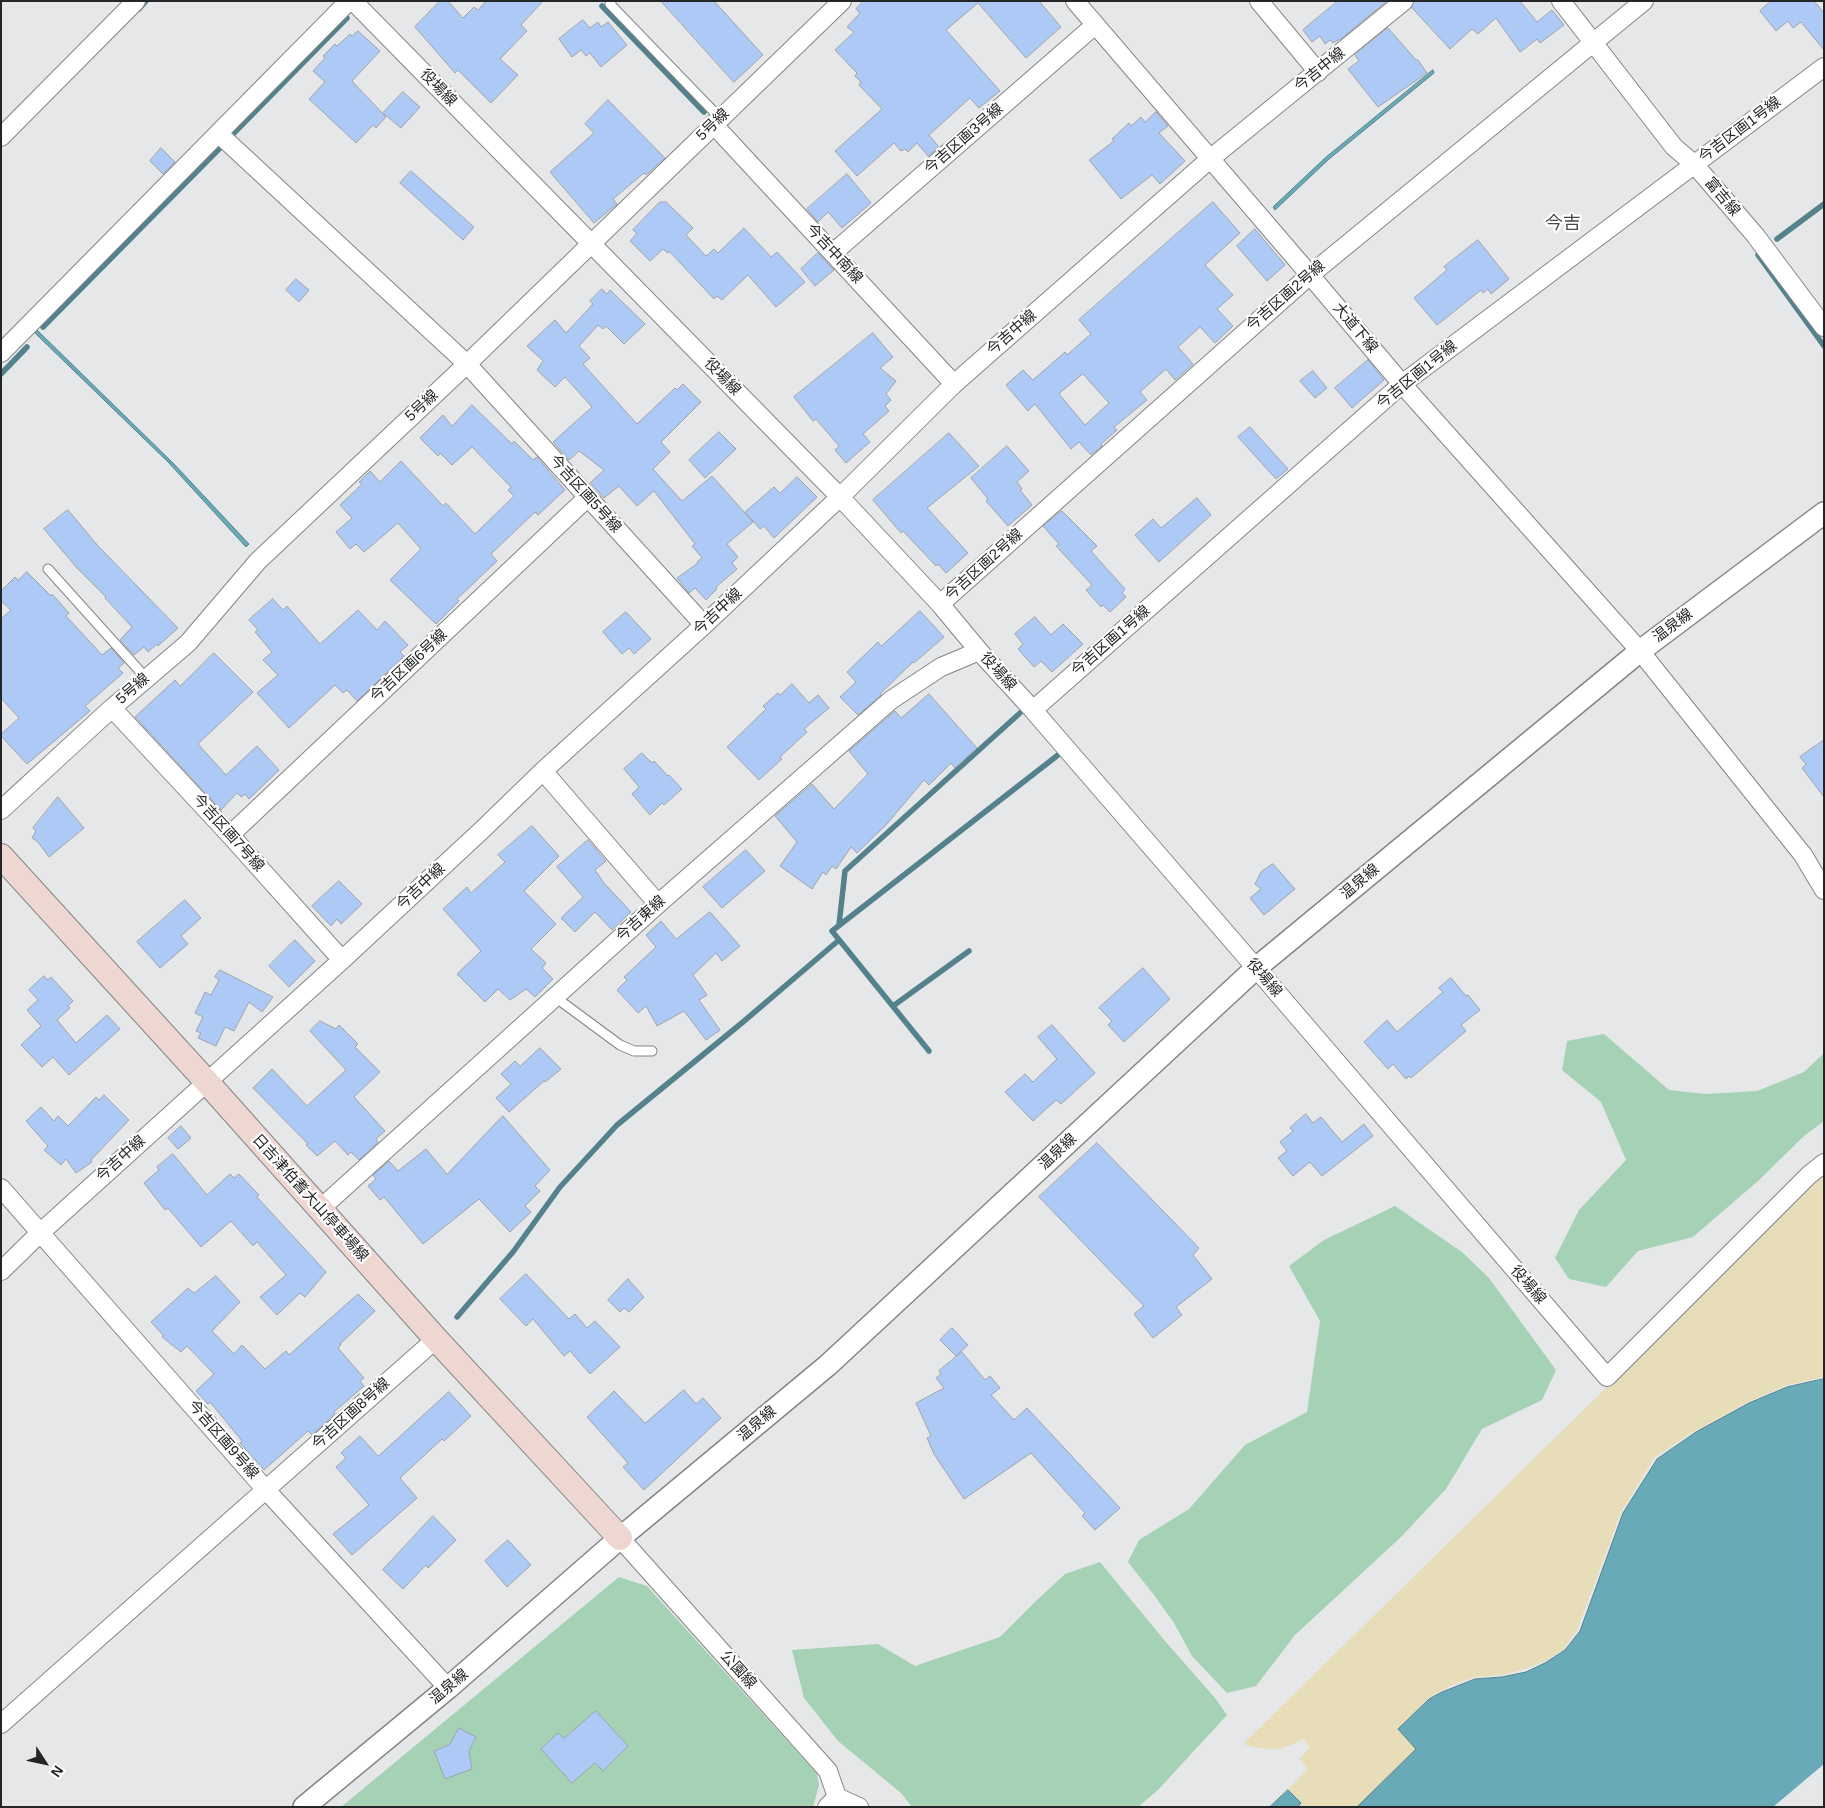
<!DOCTYPE html>
<meta charset="utf-8">
<style>
body{margin:0}
#map{position:relative;width:1825px;height:1808px;overflow:hidden;background:#e5e7e9;font-family:Arial,sans-serif}
canvas{display:block}
.frame{position:absolute;inset:0;border:2px solid #242526;pointer-events:none}
.north{position:absolute;left:20px;top:1738px;width:50px;height:50px;-webkit-text-stroke:4px #fff;paint-order:stroke;rotate:125deg;font-size:14px;font-weight:700;line-height:20px;text-align:center;color:#242526}
.north::after{content:'';display:block;margin:auto;width:18px;height:22px;background:#242526;clip-path:polygon(50% 0,100% 100%,50% 72%,0 100%)}
</style>
<div id="map">
<canvas width="1825" height="1808"></canvas>
<div class="frame"></div>
<div class="north">N</div>
</div>
<script>
const ctx = document.querySelector('canvas').getContext('2d');
ctx.lineJoin = 'round';
function fill(path, color) { ctx.fillStyle = color; ctx.fill(path, 'evenodd'); }
function trace(path, color, width, dash) { ctx.strokeStyle = color; ctx.lineWidth = width; ctx.lineCap = dash ? 'butt' : 'round'; ctx.setLineDash(dash || []); ctx.stroke(path); }
function label(font, color, halo, rows, align = 'center') {
  ctx.font = font + ' Arial,"Noto Sans JP",sans-serif'; ctx.lineWidth = 4.5; ctx.setLineDash([]); ctx.textBaseline = 'middle'; ctx.strokeStyle = halo; ctx.fillStyle = color; for (const [text, x, y, turn = 0] of rows) {
    ctx.save(); ctx.translate(x, y); ctx.rotate((+turn || 0) * Math.PI / 180); ctx.textAlign = isNaN(turn) ? turn : align; if (halo) ctx.strokeText(text, 0, 0); ctx.fillText(text, 0, 0); ctx.restore();
  }
}
fill(new Path2D(`
 M1604,1034L1669,1090L1706,1094L1757,1091L1804,1072L1824,1053V1121L1804,1136L1758,1181L1693,1237L1638,1251L1606,1287L1569,1279L1555,1258L1579,1210L1626,1160L1601,1102L1562,1070L1567,1041Z
 M1395,1206L1462,1252L1489,1278L1556,1370L1542,1400L1482,1429L1446,1489L1401,1537L1295,1635L1256,1686L1227,1693L1192,1656L1174,1623L1154,1595L1128,1562L1139,1540L1189,1509L1245,1445L1307,1412L1320,1321L1289,1266L1324,1240Z
 M1100,1562L1165,1641L1215,1698L1227,1715L1158,1790L1138,1807H912L901,1793L838,1741L804,1698L792,1650L878,1644L915,1666L1000,1637L1038,1599L1065,1574Z
 M619,1577L647,1586L817,1774L819,1785L813,1807H341Z`), '#a5d2b4');
fill(new Path2D(`
 M1824,1174V1377L1787,1385L1748,1402L1693,1432L1655,1457L1621,1512L1577,1630L1564,1649L1543,1662L1525,1669L1501,1675L1474,1677L1450,1686L1428,1698L1398,1729L1416,1749L1357,1807H1299L1302,1803L1288,1789L1308,1769L1299,1759L1310,1747L1303,1739C1277,1753 1270,1751 1243,1744Z`), '#e7ddb8');
const water = new Path2D(`
 M1433,70L1434,73L1329,159L1275,210L1273,207L1325,158Z
 M37,330L174,464L249,544L246,547L169,463L35,333Z
 M1824,1379V1766L1776,1807H1357L1416,1749L1398,1729L1429,1699L1442,1692L1475,1679L1502,1677L1526,1672L1545,1663L1565,1650L1580,1631L1623,1513L1657,1459L1696,1432L1749,1403L1787,1387Z
 M1288,1790L1301,1803L1298,1807H1270Z`);
fill(water, '#68aab8');
trace(water, '#54828c', 1);
fill(new Path2D(`
 M1824,1764V1769L1779,1807H1773Z`), '#e5e7e9');
trace(new Path2D(`
 M602,6L704,112
 M139,9L146,1
 M233,134L347,18
 M1777,239L1824,204
 M1758,255L1824,346
 M43,327L221,147
 M1,374L27,347
 M839,925L845,871L1020,713
 M893,1006L969,951
 M929,1051L832,931L1058,755
 M457,1317L513,1252L560,1187L617,1125L743,1022L839,940`), '#54828c', 5.5);
const building = new Path2D(`
 M440,1H448L463,18L474,7L478,10L486,1H543L521,25L527,31L500,59L518,75L491,103L458,70L455,73L415,27Z
 M661,1H714L763,55L734,82Z
 M864,1H1039L1061,27L1026,58L978,3L946,30L1000,91L979,108L970,98L929,135L939,147L928,156L917,143L908,152L905,149L901,151L894,143L857,176L835,151L882,109L859,85L861,82L855,76L857,73L835,50L854,32L847,27L860,13L856,9Z
 M1338,1H1387L1342,38L1333,43L1330,40L1325,44L1320,36L1312,42L1303,30Z
 M1414,1H1520L1537,22L1552,10L1564,25L1540,43L1537,39L1520,52L1496,18L1478,34L1472,29L1450,49L1412,8Z
 M1771,1H1814L1824,13V50L1801,22L1793,28L1788,21L1776,31L1760,11Z
 M583,20L590,28L598,22L601,27L608,22L627,45L601,67L590,53L586,56L581,50L572,57L559,39Z
 M1388,28L1416,60H1418L1427,73L1378,107L1348,69L1359,61L1355,55Z
 M358,31L380,51L352,81L386,117L376,128L373,125L356,143L309,99L325,82L313,71L325,58L323,56L335,44L337,46L350,34L352,36Z
 M403,92L420,107L401,128L383,113Z
 M608,100L665,158L646,175L644,173L613,199L617,204L594,223L550,172L594,133L585,124Z
 M1156,112L1168,126L1159,133L1185,161L1160,184L1152,175L1121,199L1089,160L1114,141L1112,139L1129,123L1131,126L1141,117L1145,122Z
 M161,148L175,162L163,174L150,161Z
 M411,171L474,227L463,240L400,183Z
 M847,174L871,203L842,228L828,212L818,222L807,209Z
 M660,202H666L693,228L686,235L706,256L714,249L718,253L744,228L771,257L777,252L805,282L776,307L748,275L722,300L717,296L714,299L669,251L668,253L663,249L650,261L630,241L637,233L633,230Z
 M1213,202L1240,233L1205,265L1233,295L1217,309L1233,326L1215,343L1200,327L1178,347L1193,364L1175,380L1166,369L1140,392L1147,400L1114,427L1117,430L1101,444L1102,446L1091,455L1079,442L1071,449L1035,404L1028,411L1006,385L1023,370L1033,380L1065,352L1067,355L1091,334L1079,320ZM1083,374L1109,403L1085,425L1059,394Z
 M1255,229L1285,265L1267,281L1237,246Z
 M1478,240L1509,279L1491,294L1488,289L1483,293L1481,290L1437,325L1414,298L1447,270L1444,267Z
 M818,253L834,270L815,286L801,269Z
 M296,279L309,290L299,302L286,290Z
 M602,289L607,294L610,290L645,324L624,344L606,326L603,329L598,325L579,346L590,358L583,364L637,424L675,388L677,390L683,384L701,402L661,442L670,452L653,469L682,501L712,476L753,522L727,544L738,557L732,563L737,569L716,587L717,589L706,600L695,588L689,593L677,578L698,563L697,562L702,558L692,546L695,544L654,491L637,506L619,486L604,498L590,483L604,470L579,451L569,460L553,442L592,407L565,377L555,387L537,370L543,361L527,346L555,320L566,333L593,304L590,301Z
 M873,333L893,357L880,368L896,381L886,394L891,400L885,406L889,411L863,434L870,442L846,463L835,450L839,446L816,419L813,421L794,397Z
 M1368,360L1384,380L1352,408L1335,388Z
 M1313,371L1327,388L1315,398L1300,381Z
 M472,405L512,444L514,441L533,460L537,457L565,490L538,515L535,512L491,554L497,561L457,599L459,601L436,624L390,580L421,549L398,523L364,552L356,544L350,549L336,532L352,518L340,505L362,484L359,482L370,471L380,482L401,461L443,506L446,503L475,534L514,496L508,490L511,487L472,447L452,465L440,453L438,456L420,438L443,415L452,426Z
 M1250,427L1288,469L1276,479L1238,437Z
 M719,432L736,449L705,478L689,460Z
 M949,433L979,466L927,508L968,553L946,573L938,564L936,566L903,531L901,533L873,500Z
 M1007,446L1029,471L1017,482L1022,489L1020,490L1032,505L1008,526L986,501L988,499L971,478Z
 M797,477L817,497L774,538L764,526L760,529L745,512L774,487L780,493Z
 M1197,498L1211,515L1159,562L1135,535L1153,519L1161,528Z
 M68,510L99,547L178,628L158,646L157,644L148,652L144,647L134,655L120,640L132,627L105,598L106,597L77,568L44,529Z
 M1062,511L1097,546L1091,551L1125,589L1122,593L1126,597L1110,612L1103,605L1101,607L1086,590L1092,585L1056,546L1059,544L1043,526Z
 M27,572L51,596L52,594L69,613L66,616L102,655L111,648L124,663L118,668L123,673L85,706L90,711L27,764L1,736V734L19,718L1,698V619L11,610L1,601V591L15,577L18,580Z
 M273,599L283,610L287,606L320,644L358,610L377,630L385,621L408,645L400,652L404,656L357,701L347,690L343,693L335,685L289,728L257,693L278,675L263,660L272,652L255,632L258,630L249,620Z
 M920,611L944,637L914,663L913,662L880,694L881,695L858,715L840,697L856,682L847,672L878,642L881,646Z
 M626,612L651,639L634,654L629,648L622,654L603,632Z
 M1035,617L1051,635L1063,624L1083,644L1052,672L1041,661L1034,667L1018,649L1023,644L1015,634Z
 M214,653L253,692L198,744L226,775L257,746L279,770L249,799L245,794L241,797L237,793L221,810L135,717L175,680L180,686Z
 M792,684L809,703L818,695L829,708L804,729L807,732L780,757L782,759L759,780L727,747L766,709L763,706L778,693L780,695Z
 M929,694L977,748L955,768L951,763L929,785L924,780L886,825L857,853L851,847L836,869L832,866L826,875L823,872L812,889L780,866L797,842L775,816L812,784L834,809L868,774L849,751L895,711L901,718Z
 M1824,740V797L1802,768L1806,764L1800,757Z
 M642,753L652,763L654,761L668,776L669,775L682,789L664,805L662,803L650,815L632,794L639,787L624,769Z
 M58,797L84,828L49,857L38,842L32,838L36,831L33,828Z
 M532,826L559,856L524,891L556,924L531,949L546,963L542,968L553,979L535,997L526,989L510,1000L498,989L485,1002L457,974L481,951L443,909L467,887L471,893L505,862L498,855Z
 M588,840L606,861L595,870L604,883L631,912L612,930L595,912L575,932L561,918L583,897L557,867Z
 M746,850L765,871L722,908L703,887Z
 M1273,864L1295,889L1264,915L1250,898L1261,889L1255,884L1261,872Z
 M339,881L362,904L341,924L337,919L331,926L312,906Z
 M185,900L201,918L181,936L188,944L160,968L137,942Z
 M710,912L740,946L722,961L716,953L693,975L707,995L699,1000L720,1030L706,1040L684,1011L657,1026L646,1006L638,1013L617,990L627,980L624,977L656,947L646,935L661,921L676,939Z
 M295,940L315,961L289,987L269,966Z
 M1143,968L1170,999L1124,1042L1108,1025L1112,1021L1099,1008Z
 M220,970L273,997L262,1012L249,1002L234,1031L225,1027L216,1046L198,1038L201,1033L196,1031L203,1017L195,1013L205,992L211,995L219,980L215,977Z
 M44,976L48,980L51,977L73,1001L68,1006L70,1008L57,1020L76,1043L107,1015L120,1029L69,1075L53,1057L42,1067L21,1045L41,1026L27,1010L38,1000L29,990Z
 M1451,978L1466,996L1468,995L1480,1010L1461,1025L1466,1031L1411,1078L1409,1076L1406,1079L1393,1064L1388,1069L1364,1042L1387,1020L1397,1032L1443,992L1439,988Z
 M320,1021L336,1029L339,1025L358,1044L355,1047L380,1072L354,1097L385,1131L376,1139L378,1142L359,1160L351,1152L348,1155L335,1141L317,1156L306,1145L308,1144L253,1088L272,1069L307,1106L346,1070L310,1031Z
 M1052,1025L1095,1073L1061,1104L1056,1100L1033,1121L1005,1092L1025,1074L1033,1082L1057,1059L1038,1037Z
 M540,1048L561,1069L545,1082L544,1081L509,1112L496,1098L511,1084L501,1074L515,1061L520,1066Z
 M104,1095L129,1120L91,1160L92,1162L76,1173L66,1159L61,1165L44,1150L48,1146L26,1121L41,1107L54,1121L58,1116L68,1126L96,1097L99,1100Z
 M1306,1114L1313,1123L1321,1117L1342,1142L1364,1124L1373,1136L1322,1176L1310,1162L1293,1176L1278,1158L1287,1151L1280,1142L1293,1131L1290,1128Z
 M503,1116L550,1170L535,1186L540,1191L525,1206L531,1212L510,1232L479,1199L423,1244L384,1197L380,1200L368,1186L376,1179L373,1175L389,1161L398,1171L426,1149L447,1174Z
 M181,1126L191,1138L178,1149L168,1138Z
 M1097,1143L1199,1248L1193,1255L1212,1279L1176,1307L1182,1315L1153,1338L1134,1314L1144,1306L1039,1197Z
 M173,1154L207,1195L230,1174L234,1178L239,1174L259,1195L257,1197L326,1272L305,1297L300,1293L277,1315L260,1297L286,1275L257,1242L253,1246L231,1221L201,1247L168,1208L165,1210L144,1183L159,1170L157,1167Z
 M526,1274L569,1319L575,1314L587,1328L595,1321L620,1347L590,1374L570,1351L564,1356L533,1319L526,1326L500,1299Z
 M216,1276L240,1302L212,1331L234,1354L242,1345L265,1369L286,1351L289,1355L358,1294L375,1311L340,1344L341,1345L338,1348L364,1378L360,1381L364,1386L334,1412L335,1414L312,1435L308,1431L264,1470L240,1443L242,1441L210,1402L208,1404L196,1391L214,1374L187,1346L181,1352L162,1337L163,1335L151,1322L188,1288L194,1293Z
 M628,1279L644,1297L629,1312L624,1308L620,1312L608,1300Z
 M952,1328L968,1345L956,1356L940,1340Z
 M962,1352L985,1380L990,1376L1000,1388L991,1395L1014,1420L1027,1408L1120,1508L1095,1530L1082,1516L1085,1513L1031,1453L964,1499L934,1454L927,1438L931,1436L916,1403L944,1388L936,1378L941,1374L939,1371Z
 M684,1390L696,1404L703,1398L721,1418L644,1490L623,1467L628,1463L587,1417L614,1391L645,1423Z
 M449,1392L471,1416L444,1441L442,1439L400,1478L417,1498L352,1555L333,1534L369,1505L336,1467L346,1458L341,1453L360,1436L378,1456Z
 M433,1516L456,1540L428,1568L426,1565L403,1589L383,1570Z
 M508,1540L531,1565L507,1587L485,1561Z
 M596,1711L628,1746L603,1771L595,1763L572,1783L541,1749L558,1733L564,1738Z
 M459,1728L476,1737L469,1751L472,1769L445,1779L434,1751L449,1745Z`);
fill(building, '#adcaf6');
trace(building, '#a2a3a6', 1);
const service = new Path2D(`
 M611,1L610,4L720,118
 M48,569L146,678
 M555,997L620,1045L634,1051H652`);
const minor = new Path2D(`
 M353,1L840,497L940,604L979,651L1033,710L1256,968L1607,1377L1809,1175L1824,1163
 M1075,1L1310,275L1402,384L1640,651L1803,855L1824,890
 M1259,1L1318,72
 M1561,1L1674,147L1694,164L1755,235L1824,327
 M713,124L954,384
 M219,134L467,364L704,625
 M1,137L136,1
 M833,253L1095,25
 M1,353L349,1
 M940,604L1310,275L1644,1
 M112,708L230,835L342,960
 M1033,710L1402,384L1824,67
 M543,771L658,904
 M1,810L112,708L188,643L258,561L467,364L842,1
 M230,835L588,497
 M1,1188L266,1490L448,1688
 M320,1209L658,904L891,700L941,667L979,651
 M1,1271L40,1233L342,960L482,830L543,771L704,625L840,497L954,384L1210,159L1404,1
 M620,1538L828,1771L837,1797L827,1807
 M1,1724L436,1339
 M837,1797L859,1807`);
const tertiary = new Path2D(`
 M304,1807L448,1688L620,1538L828,1365L1256,968L1640,651L1824,513`);
const secondary = new Path2D(`
 M1,856L206,1081L436,1339L620,1538`);
trace(service, '#838587', 11);
trace(minor, '#838587', 20);
trace(tertiary, '#838587', 24);
trace(secondary, '#838587', 26);
trace(service, '#fff', 9);
trace(minor, '#fff', 18);
trace(tertiary, '#fff', 21);
trace(secondary, '#eed7d0', 24);
label('15px', '#242526', '#fff', [
 ["今吉中線",1320,70,-39],
 ["役場線",438,88,46],
 ["5号線",713,125,-44],
 ["今吉区画1号線",1740,130,-37],
 ["今吉区画3号線",964,139,-41],
 ["富吉線",1722,197,50],
 ["今吉中南線",834,254,47],
 ["今吉区画2号線",1286,296,-41],
 ["大道下線",1355,328,50],
 ["今吉中線",1012,333,-41],
 ["今吉区画1号線",1417,375,-39],
 ["役場線",722,377,46],
 ["5号線",422,406,-43],
 ["今吉区画5号線",585,494,48],
 ["今吉区画2号線",984,565,-42],
 ["今吉中線",718,612,-43],
 ["温泉線",1673,626,-37],
 ["今吉区画1号線",1111,641,-41],
 ["今吉区画6号線",409,666,-43],
 ["役場線",998,672,48],
 ["5号線",133,689,-41],
 ["今吉区画7号線",228,833,48],
 ["温泉線",1360,882,-40],
 ["今吉中線",421,887,-43],
 ["今吉東線",641,919,-42],
 ["役場線",1264,978,49],
 ["温泉線",1058,1152,-43],
 ["今吉中線",121,1159,-42],
 ["日吉津伯耆大山停車場線",310,1198,48],
 ["役場線",1528,1285,49],
 ["今吉区画8号線",351,1414,-42],
 ["温泉線",757,1424,-40],
 ["今吉区画9号線",223,1440,49],
 ["公園線",738,1670,48],
 ["温泉線",449,1687,-40]
]);
label('18px', '#46484a', '#fff', [
 ["今吉",1563,224]
]);
</script>
